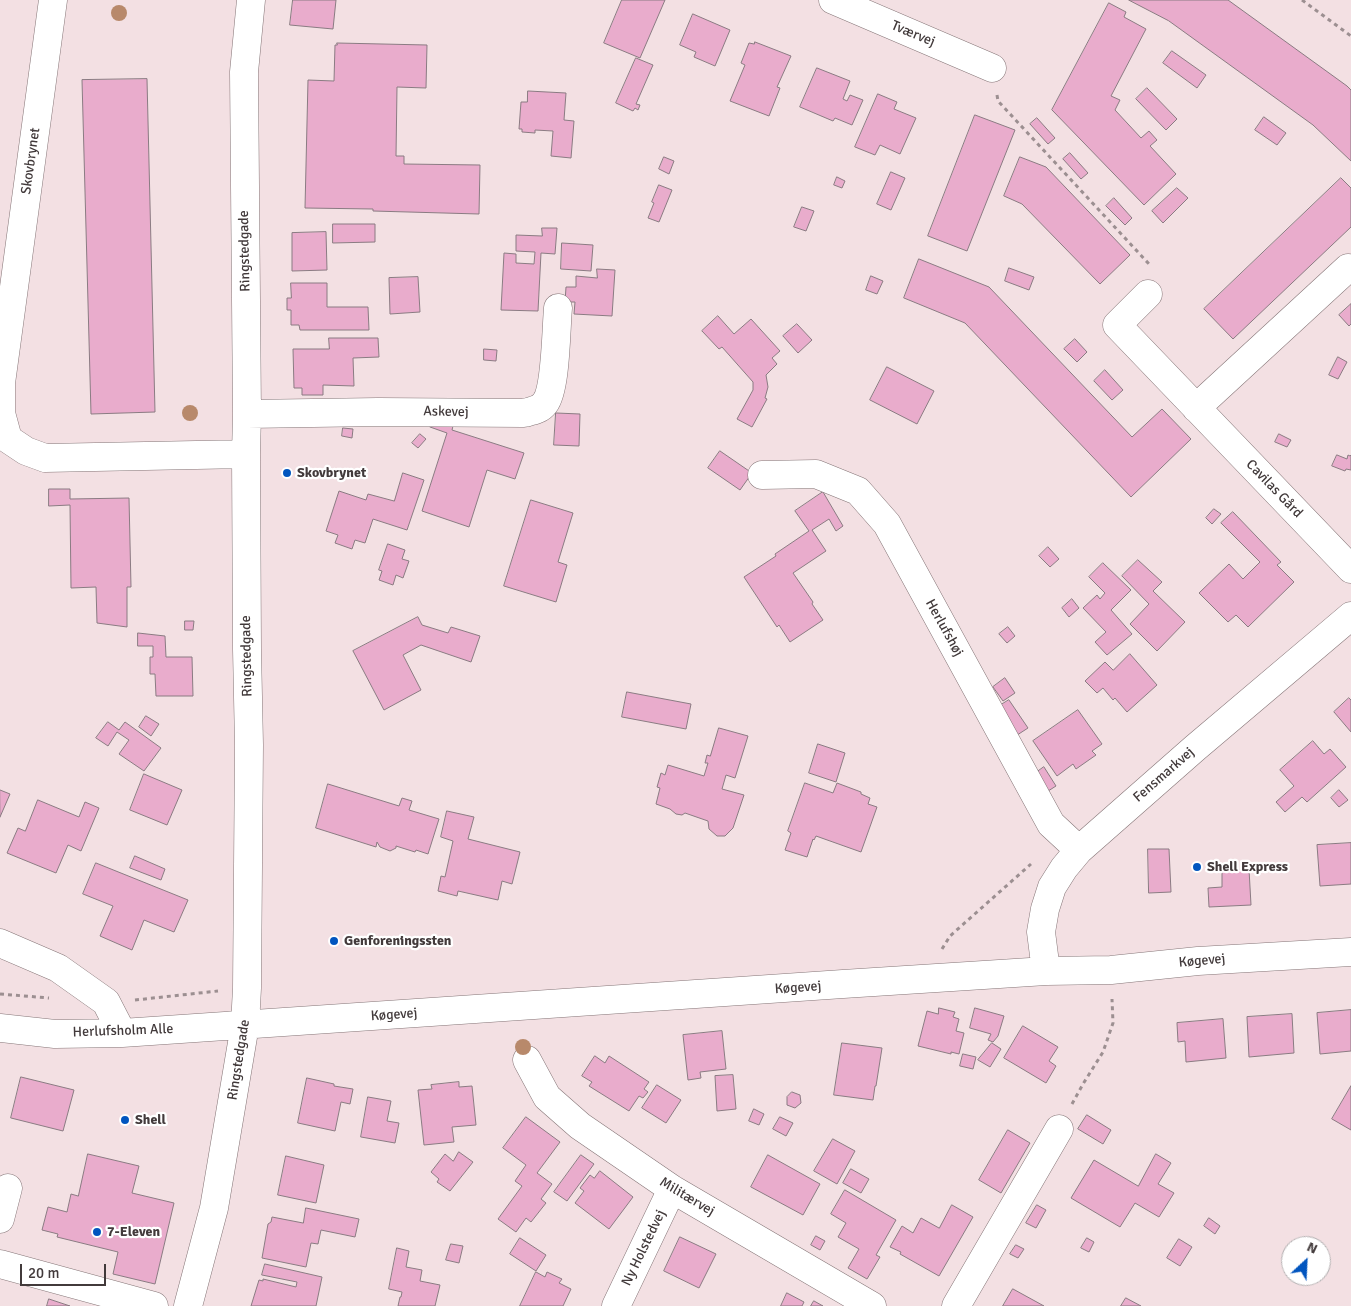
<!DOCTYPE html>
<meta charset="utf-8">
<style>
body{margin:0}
#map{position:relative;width:1351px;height:1306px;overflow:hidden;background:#f3e0e3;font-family:Signika,sans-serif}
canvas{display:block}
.north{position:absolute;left:1281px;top:1236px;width:50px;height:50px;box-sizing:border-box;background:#fff;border:1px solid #b3b0b1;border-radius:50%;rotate:25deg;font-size:14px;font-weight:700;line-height:20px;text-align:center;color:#423a3b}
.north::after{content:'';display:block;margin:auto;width:18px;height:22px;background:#0155bf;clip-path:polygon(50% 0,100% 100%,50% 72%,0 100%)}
.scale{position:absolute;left:20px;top:1264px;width:86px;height:22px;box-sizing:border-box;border:2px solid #423a3b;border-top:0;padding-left:6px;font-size:15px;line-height:18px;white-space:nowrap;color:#423a3b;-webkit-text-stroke:4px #fff;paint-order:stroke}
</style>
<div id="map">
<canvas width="1351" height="1306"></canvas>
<div class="north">N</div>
<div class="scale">20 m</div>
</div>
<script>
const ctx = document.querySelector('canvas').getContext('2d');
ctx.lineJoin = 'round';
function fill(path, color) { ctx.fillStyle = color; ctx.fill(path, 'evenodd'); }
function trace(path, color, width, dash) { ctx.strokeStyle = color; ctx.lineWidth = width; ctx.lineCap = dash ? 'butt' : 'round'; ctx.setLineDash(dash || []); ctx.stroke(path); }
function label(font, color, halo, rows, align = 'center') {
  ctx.font = font + ' Signika,sans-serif'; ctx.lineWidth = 4.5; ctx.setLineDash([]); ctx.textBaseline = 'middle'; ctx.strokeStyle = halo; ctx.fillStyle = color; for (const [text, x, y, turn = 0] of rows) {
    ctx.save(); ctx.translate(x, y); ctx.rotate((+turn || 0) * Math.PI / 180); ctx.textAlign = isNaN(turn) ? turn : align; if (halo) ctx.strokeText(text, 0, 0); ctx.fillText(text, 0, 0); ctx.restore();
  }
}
const building = new Path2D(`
 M293,0H336L333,29L290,25Z
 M622,0H665L640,58L604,43Z
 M1129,0H1228L1347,86L1351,90V161L1313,125L1169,21Z
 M1109,3L1126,12L1124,17L1146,29L1111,96L1120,100L1115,110L1141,138L1149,131L1157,140L1150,146L1176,174L1144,205L1052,110Z
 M693,14L730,30L715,66L694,57L696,52L680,45Z
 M755,42L791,56L777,87L780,88L769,116L730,101L745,65L741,63L749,43L754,44Z
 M337,43L427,45L426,88L397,87L396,156H404V164L480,165L479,214L373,211V209L305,208L308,80L334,81L335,45H337Z
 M1172,51L1206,75L1197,88L1163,63Z
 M636,58L653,65L636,104L640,105L638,110L635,108L633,111L616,103Z
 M817,68L850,81L843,99L847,101L850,95L863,100L852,125L835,118L833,121L800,107Z
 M147,79L155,412L91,414L82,80Z
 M1147,88L1177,119L1166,130L1136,99Z
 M528,91L566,93L564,120L574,121L571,158L551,156L553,131L535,130V133L522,132V129H519L521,102H527Z
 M878,94L897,102L894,109L916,118L900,154L880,145L875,155L855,147Z
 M975,115L1015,130L967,251L928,236Z
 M1264,117L1286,133L1277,145L1255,130Z
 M1037,118L1055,138L1048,144L1030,124Z
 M1070,153L1088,173L1081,179L1063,159Z
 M664,157L674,161L669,174L659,169Z
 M1020,157L1046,167L1130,255L1100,284L1022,204L1004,196Z
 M891,172L905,178L891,210L877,204Z
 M837,177L845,181L842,188L834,185Z
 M1341,178L1351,188V227L1233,339L1204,309Z
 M659,185L672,190L659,222L648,218L654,203L652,202Z
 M1177,188L1188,198L1163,223L1152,211Z
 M1114,198L1132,218L1125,225L1106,206Z
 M802,207L814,211L806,231L794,227Z
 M333,224H375V242L333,243Z
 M542,228H557L555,254L541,253L538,311L501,310L504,253L516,254V263L534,264L535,252L516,251V235L542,236Z
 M326,232L327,270L292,271V233Z
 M562,243L593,245L591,271L561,269Z
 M919,259L989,287L1132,437L1162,409L1191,439L1131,497L965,323L904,298Z
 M1009,268L1034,277L1029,290L1005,281Z
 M597,269L615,270L612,316L574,314L575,302H565L566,287H576V276L597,278Z
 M871,276L883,281L877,294L866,290Z
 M418,277L420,312L390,314L389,278Z
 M291,283H327V307H368L369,330H300L299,325H291V310H287V298H291Z
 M1351,304V324L1349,326L1339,315Z
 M718,316L734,334L751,319L780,351L772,358L777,364L766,375L768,387L765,398L767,399L752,427L737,419L753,390V382L722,347L719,349L702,331Z
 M797,324L812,340L798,353L783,336Z
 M329,338H378L379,357L353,358L354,386L323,385V395H302V388H294L293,349H329Z
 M1075,339L1087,352L1077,362L1064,349Z
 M484,349L497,350L496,361L484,360Z
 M1338,357L1347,362L1338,379L1329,375Z
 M887,367L934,391L917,424L870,400Z
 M1105,370L1123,390L1112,400L1094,381Z
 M556,413L580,414L579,446L554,445Z
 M432,421L454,422L452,430L524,453L515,479L487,470L469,527L422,511L447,433L430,427Z
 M343,428L353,429L352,438L342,436Z
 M420,434L426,439L418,448L412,443Z
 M1279,434L1291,440L1287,447L1275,442Z
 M720,451L752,473L740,490L708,468Z
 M1337,455L1347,459L1348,455L1350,456L1351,455V470L1346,469L1345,471L1332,466Z
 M403,473L424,480L407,530L373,519L365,543L355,540L352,549L335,543L338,535L326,531L339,491L366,500L368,494L394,501Z
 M49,489H70V499L129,498L131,587H127V627L97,623L96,587L71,588L70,505L49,506Z
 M823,492L843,526L836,531L829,519L812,530L826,551L793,573L813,602L812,604L823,620L790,642L779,625L777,627L744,577L776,556L775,554L809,531L795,511Z
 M531,500L573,513L558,562L567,565L556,602L504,586Z
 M1214,509L1221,514L1212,524L1206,518Z
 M1233,512L1281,562L1277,565L1294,582L1248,627L1236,615L1228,622L1199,593L1229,564L1243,579L1260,562L1221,523Z
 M388,544L405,550L402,559L409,561L403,578L396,575L393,585L379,580L382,571L379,570Z
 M1048,547L1059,559L1050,567L1039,556Z
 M1138,560L1162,582L1153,591L1185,622L1157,651L1130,624L1149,604L1122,576Z
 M1103,563L1131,590L1111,610L1132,634L1107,655L1095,642L1106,632L1083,608L1097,595L1100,599L1105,593L1089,577Z
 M1072,599L1079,608L1069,617L1062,608Z
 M418,617L422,625L448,633L451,627L480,636L471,662L421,645L403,655L421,690L384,710L353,651Z
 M185,621H194L193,630H185Z
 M1008,627L1015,636L1007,643L999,634Z
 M138,633L165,636L166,657H192L193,696H156L155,674H150V657H153V646H138Z
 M1130,654L1157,685L1127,712L1115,698L1113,700L1103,688L1097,693L1085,681L1105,662L1113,670Z
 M1005,678L1015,693L1003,701L993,687Z
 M627,692L691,704L686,729L622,717Z
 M1349,698L1351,700V732L1334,712Z
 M1009,700L1028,728L1011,739L993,710Z
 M1078,710L1102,744L1092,751L1096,755L1076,769L1073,764L1057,776L1033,741Z
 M146,716L159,724L151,736L139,727Z
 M108,722L119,730L125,722L161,748L144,771L119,754L129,740L117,732L108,746L96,738Z
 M719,728L748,736L735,778L726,775L722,789L744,795L733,828L725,836H717L709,829L708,821L685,813L682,815L676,814L670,809L656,804L660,788L657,787L661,773L665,775L668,765L704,776L708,763H705L707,755L710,756Z
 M1313,741L1324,754L1330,749L1346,767L1307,802L1302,797L1285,812L1276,802L1294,786L1280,770Z
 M818,744L845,753L836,782L809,773Z
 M1044,767L1056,786L1045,793L1033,775Z
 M144,774L182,790L167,825L130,810Z
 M805,783L833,793L837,783L861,792V794L870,798L868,804L877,807L861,852L816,836L814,840L813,839L807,857L785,850L791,833L788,831Z
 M328,784L399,806L402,798L412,801L409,810L439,819L428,854L416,850L415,852L396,846V848L390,851L380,847L377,842L376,847L316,828Z
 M0,790L10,794L0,817Z
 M1339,790L1348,800L1339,807L1331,798Z
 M38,800L79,817L85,802L99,808L81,851L68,845L56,873L7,853L18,828L25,831Z
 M447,811L474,817L468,839L520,852L512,884L502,881L498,900L458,891L457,896L438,891L441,876L445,877L453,841L441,837Z
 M1351,843V884L1320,886L1317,845Z
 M1148,849H1169L1171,892L1149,893Z
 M135,856L165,869L161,880L130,868Z
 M96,863L188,900L174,932L144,920L132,950L100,936L113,906L83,894Z
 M1249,869L1251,905L1209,907L1208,888L1222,887V871Z
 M939,1008L955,1012L953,1017L959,1019L956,1031L964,1033L959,1054L951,1052V1054L918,1046L927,1011L938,1014Z
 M975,1008L1004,1016L998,1036L993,1042L988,1040L991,1034L970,1028Z
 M1351,1010V1051L1320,1054L1317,1013Z
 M1292,1014L1294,1053L1249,1057L1247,1017Z
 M1223,1019L1226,1058L1186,1062L1185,1041L1178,1042L1177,1023Z
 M1023,1026L1058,1047L1049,1061L1056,1066L1046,1083L1004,1058Z
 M722,1031L726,1069L700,1072L701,1078L688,1080L683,1035Z
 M842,1043L882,1048L876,1086H875L873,1100L834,1095Z
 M992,1043L1001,1049L990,1067L978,1060Z
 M963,1054L976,1057L973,1069L960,1066Z
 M595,1056L605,1063L609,1056L649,1082L644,1089L648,1092L643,1098L639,1096L629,1111L589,1086L592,1082L582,1076Z
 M733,1075L736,1109L717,1111L715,1076Z
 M21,1077L74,1090L63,1131L11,1118Z
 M307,1078L334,1084V1086L353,1089L350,1104L341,1102L335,1131L298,1123Z
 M459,1082V1087L472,1086L476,1125L452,1127L454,1142L424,1145L418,1090L432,1089L431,1085Z
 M657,1085L681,1100L666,1123L642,1108Z
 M1351,1086V1130L1332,1119Z
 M792,1092L800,1095L801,1103L795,1108L787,1105V1097Z
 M368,1097L391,1101L387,1121L399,1123L395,1143L361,1137Z
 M754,1109L764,1114L759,1125L749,1121Z
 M1087,1115L1111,1130L1103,1144L1078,1129Z
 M526,1117L560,1142L537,1173L552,1184L541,1199L546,1203L531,1222L526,1218L516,1232L498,1219L522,1186L515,1181L526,1165L503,1148Z
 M780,1117L793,1123L786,1136L773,1129Z
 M1008,1130L1030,1143L1001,1193L979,1180Z
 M833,1139L855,1151L837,1184L814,1171Z
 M459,1152L473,1162L450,1191L437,1182L439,1179L431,1172L445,1154L453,1161Z
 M88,1154L139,1166L132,1193L174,1203L155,1284L113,1274L118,1252L57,1237L58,1234L42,1230L48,1207L67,1212L71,1194L78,1196Z
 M1156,1154L1171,1163L1158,1184L1174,1193L1159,1217L1135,1203L1120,1227L1071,1198L1094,1160L1138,1186Z
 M581,1155L594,1164L567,1201L554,1192Z
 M768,1155L820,1184L803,1215L751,1187Z
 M286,1156L324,1165L316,1203L278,1195Z
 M851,1169L869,1179L861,1193L843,1183Z
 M600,1171L633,1197L609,1229L575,1203L584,1191L580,1188L590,1175L594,1178Z
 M845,1190L896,1220L876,1255L880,1257L867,1279L848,1268L859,1249L838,1237L846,1223L831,1214Z
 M952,1205L973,1217L939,1276L900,1254L901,1252L890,1247L902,1226L913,1233L921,1218L939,1228Z
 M1037,1205L1046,1210L1036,1228L1026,1223Z
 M306,1208L359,1219L355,1237L321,1230L318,1244L311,1243L306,1267L262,1258L268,1224L271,1222L272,1217L303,1223Z
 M1209,1218L1220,1226L1215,1234L1204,1226Z
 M816,1236L825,1241L820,1250L811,1245Z
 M680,1237L716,1254L699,1288L664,1271Z
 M520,1238L546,1255L536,1271L510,1254Z
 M1087,1238L1094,1242L1089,1252L1081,1248Z
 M1179,1239L1192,1247L1180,1266L1167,1258Z
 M451,1244L463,1246L459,1263L446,1260Z
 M1016,1245L1024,1249L1018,1258L1010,1254Z
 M397,1248L409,1251L406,1267L422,1270L420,1281L440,1285L435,1306H398L400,1297H401L402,1292L389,1289Z
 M265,1264L322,1277L316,1306H251L259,1280L263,1281V1279L296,1287L297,1282L262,1275Z
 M536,1272L545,1277L547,1272L562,1279L559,1283L571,1289L563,1306H520Z
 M1013,1289L1044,1306H1003Z
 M787,1293L804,1302L802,1306H781Z
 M1126,1298L1141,1306H1121Z
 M49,1299L70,1306H47Z
 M814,1301L823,1306H811Z`);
fill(building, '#e9accc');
trace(building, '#8a7b82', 1);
const minor = new Path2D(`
 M53,0L1,383V413L8,439L26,451L45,458L246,454
 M833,0L992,68
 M1148,294L1117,325L1351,569
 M1196,408L1348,268
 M247,414L378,412L524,413C532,411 540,410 545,403C556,389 556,329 558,308
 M762,475L816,474L858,491L887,524L1051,824L1079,850
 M0,943L58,968L106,1002L122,1033
 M1046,971L1041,932L1045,909L1052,887L1064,868L1079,850L1195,748L1351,616
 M0,1028L55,1034L122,1033L843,984L1046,971L1111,970L1198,961L1351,952
 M527,1060L547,1097L580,1126L672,1189L872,1306
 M0,1219L8,1188
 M0,1264L154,1306
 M188,1306L214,1208L245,1025L247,988L249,745L247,649L246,454L247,414L244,72L251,0
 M616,1306L672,1189
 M956,1306L1059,1129`);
trace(minor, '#857577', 29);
trace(new Path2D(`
 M1302,0L1351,36
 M997,95L998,101L1149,264V267
 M942,949L950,936L1031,864
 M0,994L49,998
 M135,1000L218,991
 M1072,1104L1083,1084L1103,1052L1113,1023L1112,999`), '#9c8f91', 3, [4, 4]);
trace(minor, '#fff', 28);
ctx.fillStyle = '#b8896b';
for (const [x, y] of [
 [119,13],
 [190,413],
 [523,1047]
]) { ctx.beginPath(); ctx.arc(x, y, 8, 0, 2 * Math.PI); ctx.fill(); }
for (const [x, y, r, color] of [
 [287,473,5,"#0155bf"],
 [1197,867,5,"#0155bf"],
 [334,941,5,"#0155bf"],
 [125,1120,5,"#0155bf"],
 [97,1232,5,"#0155bf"]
]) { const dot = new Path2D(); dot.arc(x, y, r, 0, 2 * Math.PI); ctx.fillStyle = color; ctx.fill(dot); trace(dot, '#fff', 2); }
label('14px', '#423a3b', '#fff', [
 ["Tværvej",913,34,23],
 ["Skovbrynet",31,161,-82],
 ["Ringstedgade",245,251,-91],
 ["Askevej",446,412,1],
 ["Cavilas Gård",1274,489,46],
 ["Herlufshøj",944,628,61],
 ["Ringstedgade",247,656,-91],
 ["Fensmarkvej",1164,775,-41],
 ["Køgevej",1202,961,-5],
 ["Køgevej",798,988,-4],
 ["Køgevej",394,1015,-4],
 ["Herlufsholm Alle",123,1031,-2],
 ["Ringstedgade",239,1060,-81],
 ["Militærvej",687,1197,31],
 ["Ny Holstedvej",644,1248,-64]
]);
label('bold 14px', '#423a3b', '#fff', [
 ["Skovbrynet",297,473],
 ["Shell Express",1207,867],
 ["Genforeningssten",344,941],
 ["Shell",135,1120],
 ["7-Eleven",107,1232]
], 'left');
</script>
